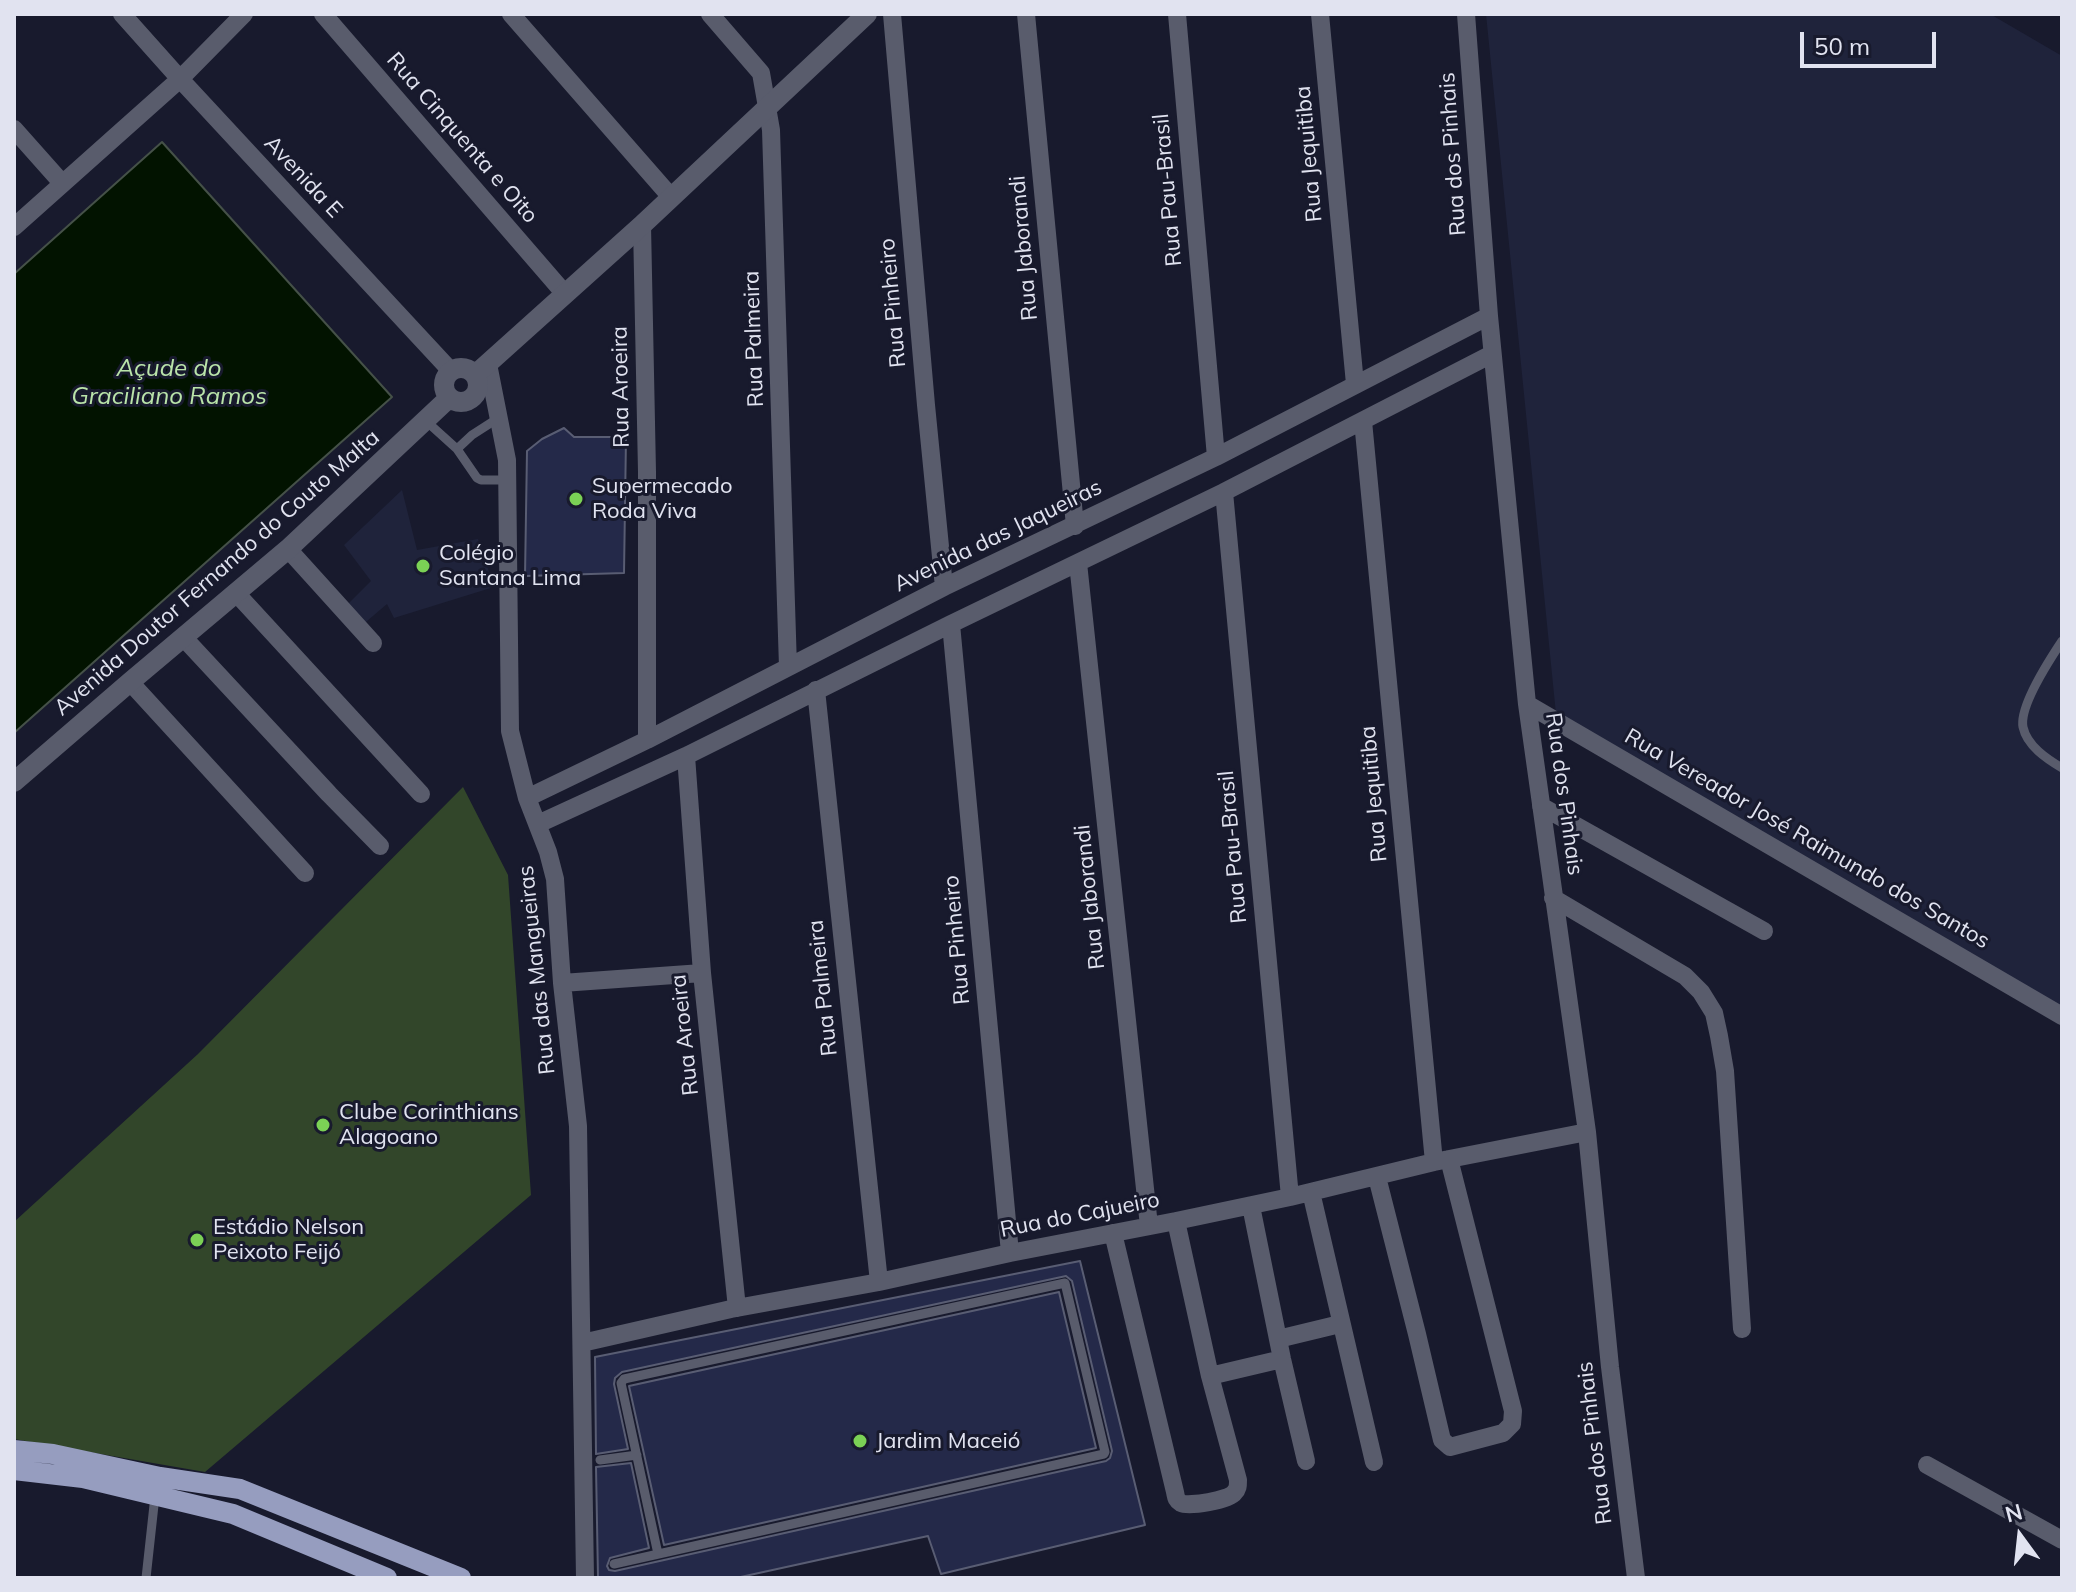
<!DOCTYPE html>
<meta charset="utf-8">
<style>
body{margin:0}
#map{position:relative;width:2076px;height:1592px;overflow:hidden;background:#181a2d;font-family:Mulish,sans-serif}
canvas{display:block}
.frame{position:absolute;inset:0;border:16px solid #e1e3f0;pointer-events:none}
.north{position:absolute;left:1980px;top:1496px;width:80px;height:80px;-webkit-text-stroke:6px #181a2d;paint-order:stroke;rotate:345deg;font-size:22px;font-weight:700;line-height:32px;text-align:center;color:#e1e3f0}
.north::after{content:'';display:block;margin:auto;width:28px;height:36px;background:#e1e3f0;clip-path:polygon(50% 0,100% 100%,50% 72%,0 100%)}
.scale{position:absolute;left:1800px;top:32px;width:136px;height:36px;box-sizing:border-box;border:4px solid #e1e3f0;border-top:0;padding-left:10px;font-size:24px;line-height:28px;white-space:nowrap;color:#e1e3f0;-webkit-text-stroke:6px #181a2d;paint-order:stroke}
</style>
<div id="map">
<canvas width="2076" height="1592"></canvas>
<div class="frame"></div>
<div class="north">N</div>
<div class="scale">50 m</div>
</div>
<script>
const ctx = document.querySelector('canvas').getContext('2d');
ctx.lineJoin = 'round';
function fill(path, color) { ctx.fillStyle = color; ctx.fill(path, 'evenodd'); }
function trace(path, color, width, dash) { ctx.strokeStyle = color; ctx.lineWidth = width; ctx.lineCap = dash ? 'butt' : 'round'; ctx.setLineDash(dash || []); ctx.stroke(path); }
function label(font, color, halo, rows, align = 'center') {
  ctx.font = font + ' Mulish,sans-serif'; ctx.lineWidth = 6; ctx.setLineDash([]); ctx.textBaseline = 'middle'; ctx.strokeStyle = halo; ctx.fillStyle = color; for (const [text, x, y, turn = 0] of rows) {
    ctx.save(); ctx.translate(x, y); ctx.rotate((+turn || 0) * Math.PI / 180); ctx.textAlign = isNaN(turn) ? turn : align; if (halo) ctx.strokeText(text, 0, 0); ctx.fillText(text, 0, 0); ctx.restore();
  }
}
fill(new Path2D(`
 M1486,14H1990L2062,56V1015L1556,714Z
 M402,490L417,550L478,539L494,587L394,618L387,604L360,627L343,609L371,581L344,545Z`), '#1f233b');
fill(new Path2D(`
 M463,787L508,875L531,1195L205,1472L14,1439V1222L198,1054Z`), '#32462a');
const water = new Path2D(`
 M162,142L392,397L14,733V274Z`);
fill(water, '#021300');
trace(water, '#455148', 2);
const building = new Path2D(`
 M564,428L574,437H626L624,573L525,576L527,451L542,439Z
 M1080,1261L1145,1525L941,1574L928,1536L736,1578H598L596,1467L631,1463L649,1548L610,1558L607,1566L609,1570L615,1571L1106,1461L1110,1458L1112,1451L1072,1281L1066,1276L622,1372L615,1378L614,1384L628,1449L596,1454L595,1357Z
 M1059,1292L1096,1448L664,1545L629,1386Z`);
fill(building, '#242949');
trace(building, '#595d73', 2);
trace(new Path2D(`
 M500,417L472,435L457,449L477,478L481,480H507
 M426,421L457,449
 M2062,641C2050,659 2019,706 2023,727C2027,746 2047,759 2062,768
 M600,1460L637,1455
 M614,1564L1104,1454L1105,1452L1065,1283L624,1379L621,1383L658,1554
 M146,1578L155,1496`), '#595c6c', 9);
trace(new Path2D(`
 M122,14L180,79L451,371
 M323,14L565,294
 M511,14L671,197
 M710,14L761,73L771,130L788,667
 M892,14L926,405L944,587
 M1026,14L1075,526
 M1177,14L1216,457
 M1320,14L1355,384
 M1466,14L1489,316L1527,704L1587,1132L1610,1367L1636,1578
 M14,129L62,183
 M642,225L647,472V740
 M14,227L180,79L244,14
 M488,364L507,460L510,731L527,798L548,852L555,879L562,983L578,1126L585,1578
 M1363,421L1434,1162
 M1224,492L1290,1197
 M288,549L373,643
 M1078,563L1149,1226
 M237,594L421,794
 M951,624L1010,1253
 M183,637L329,794L380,846
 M130,682L305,873
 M816,690L879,1282
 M1527,704L2062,1016
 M686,756L702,973L737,1308
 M527,798L647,740L944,587L1216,457L1489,316
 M1541,806L1764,931
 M538,824L686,756L951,624L1224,492L1492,354
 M1553,898L1685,976L1701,992L1714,1013L1719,1036L1725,1071L1742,1329
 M562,983L702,973
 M1377,1177L1417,1334L1442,1440L1450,1447L1503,1433L1512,1424L1513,1411L1449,1159
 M1311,1192L1374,1462
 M1251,1206L1282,1359L1306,1461
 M1113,1233L1175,1492C1176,1497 1176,1500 1181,1503C1189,1507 1229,1500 1234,1493C1238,1489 1238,1486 1238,1480L1210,1376L1176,1221
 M1278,1339L1340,1324
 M582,1343L731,1309L879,1282L1010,1253L1176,1221L1290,1197L1434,1162L1587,1132
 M1210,1376L1282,1359
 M1927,1465L2062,1540`), '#595c6c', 18);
trace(new Path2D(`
 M444 385a17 17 0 1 1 34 0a17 17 0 1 1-34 0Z
 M475,375L642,225L867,14
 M14,782L130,682L288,549L449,398`), '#595c6c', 20);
trace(new Path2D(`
 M14,1450L53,1454L160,1477L240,1489L461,1578
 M14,1470L83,1478L233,1514L387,1578`), '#969dbf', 20);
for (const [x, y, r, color] of [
 [576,499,8,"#7bd155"],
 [423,566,8,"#7bd155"],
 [323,1125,8,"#7bd155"],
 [197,1240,8,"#7bd155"],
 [860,1441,8,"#7bd155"]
]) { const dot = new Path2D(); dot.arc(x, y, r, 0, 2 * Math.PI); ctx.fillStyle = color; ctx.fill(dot); trace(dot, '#181a2d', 3); }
label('22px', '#e1e3f0', '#181a2d', [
 ["Rua Cinquenta e Oito",462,138,49],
 ["Rua Jequitiba",1309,154,-95],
 ["Rua dos Pinhais",1453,154,-94],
 ["Avenida E",303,177,47],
 ["Rua Pau-Brasil",1168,190,-95],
 ["Rua Jaborandi",1024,248,-95],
 ["Rua Pinheiro",893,303,-95],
 ["Rua Palmeira",754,339,-92],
 ["Rua Aroeira",621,387,-91],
 ["Avenida das Jaqueiras",998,536,-26],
 ["Avenida Doutor Fernando do Couto Malta",217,573,-41],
 ["Rua Jequitiba",1374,794,-95],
 ["Rua dos Pinhais",1564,794,82],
 ["Rua Vereador José Raimundo dos Santos",1807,839,30],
 ["Rua Pau-Brasil",1233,847,-95],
 ["Rua Jaborandi",1090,897,-96],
 ["Rua Pinheiro",957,940,-95],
 ["Rua das Mangueiras",537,970,-96],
 ["Rua Palmeira",823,988,-96],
 ["Rua Aroeira",685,1035,-96],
 ["Rua do Cajueiro",1080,1215,-11],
 ["Rua dos Pinhais",1595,1443,-97]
]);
label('22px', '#e1e3f0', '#181a2d', [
 ["Supermecado",592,486],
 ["Roda Viva",592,511],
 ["Colégio",439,553],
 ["Santana Lima",439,578],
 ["Clube Corinthians",339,1112],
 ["Alagoano",339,1137],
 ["Estádio Nelson",213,1227],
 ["Peixoto Feijó",213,1252],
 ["Jardim Maceió",876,1441]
], 'left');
label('italic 24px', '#bae4aa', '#181a2d', [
 ["Açude do",169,369],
 ["Graciliano Ramos",169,397]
]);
</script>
